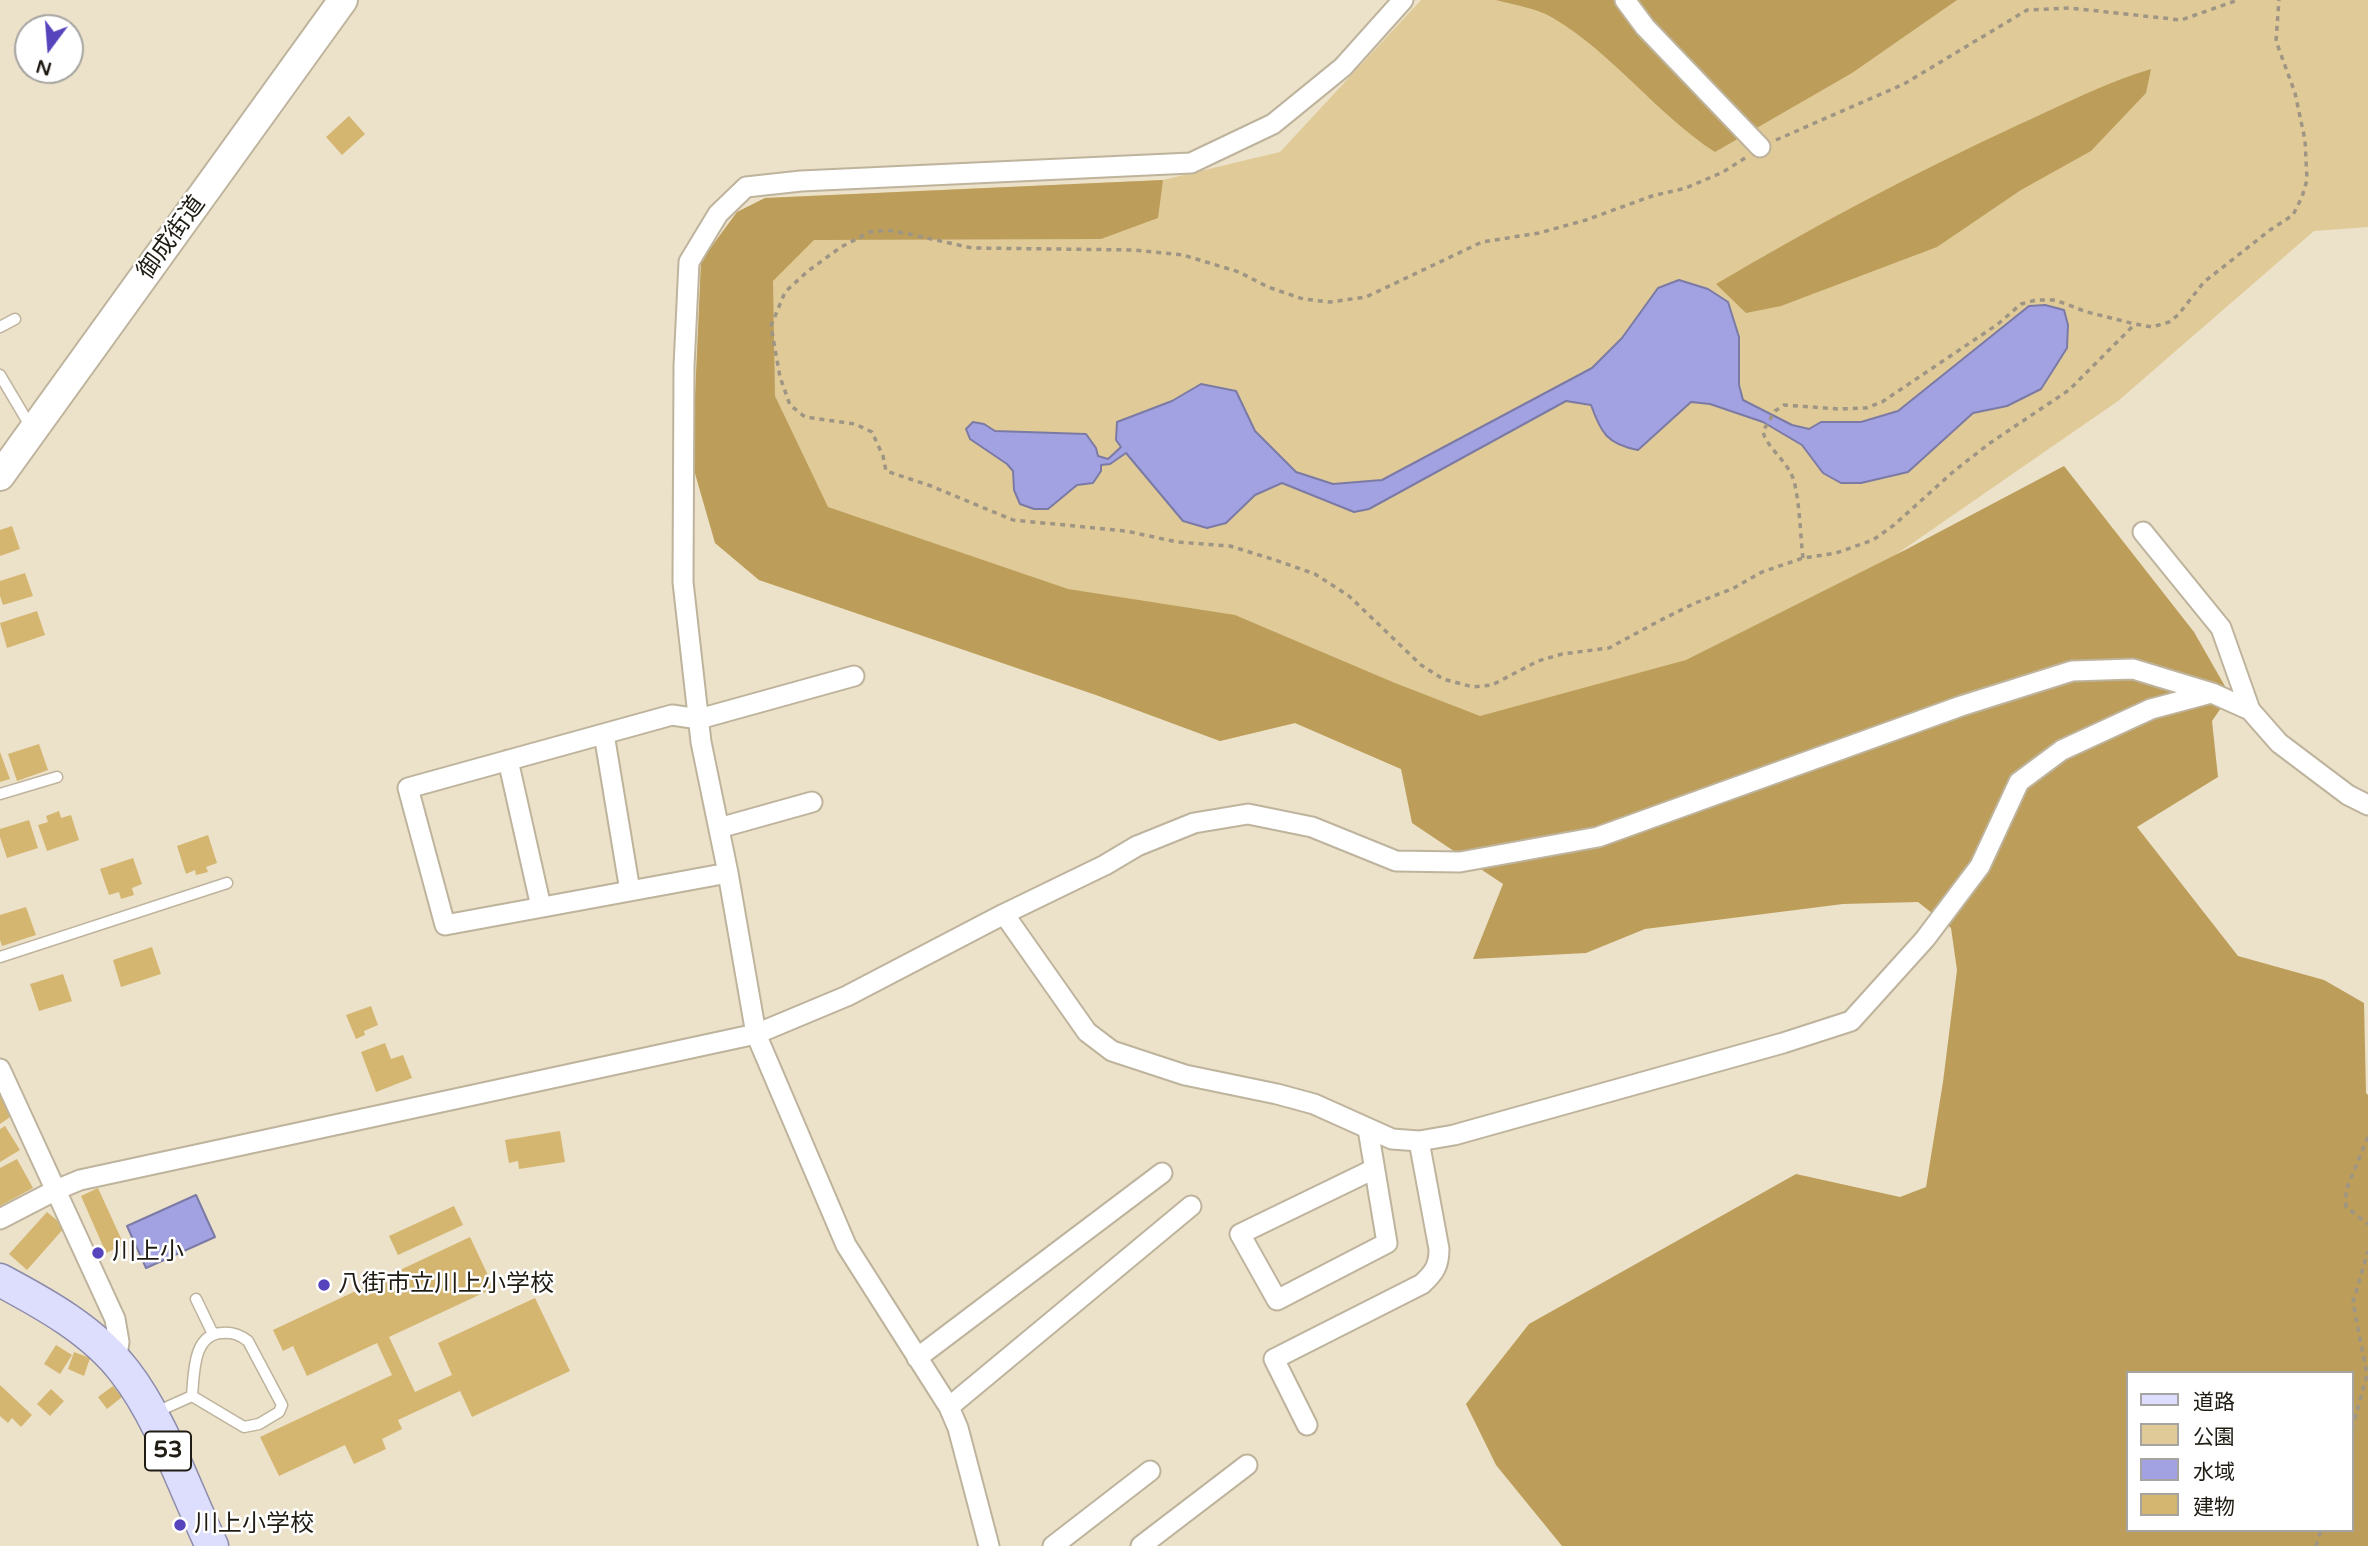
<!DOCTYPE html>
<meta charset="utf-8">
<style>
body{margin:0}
#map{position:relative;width:2368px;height:1546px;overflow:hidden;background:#ece1c9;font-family:"Varela Round","Noto Sans JP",sans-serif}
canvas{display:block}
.legend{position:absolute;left:2126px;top:1371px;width:228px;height:161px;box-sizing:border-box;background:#fff;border:2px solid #a6a4a1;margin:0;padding:9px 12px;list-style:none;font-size:21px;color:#201c14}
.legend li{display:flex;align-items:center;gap:14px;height:35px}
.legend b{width:35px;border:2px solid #a6a4a1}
.north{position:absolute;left:14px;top:14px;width:70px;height:70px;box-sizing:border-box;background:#fff;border:2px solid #a6a4a1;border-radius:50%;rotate:196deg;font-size:19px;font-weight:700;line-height:28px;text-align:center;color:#201c14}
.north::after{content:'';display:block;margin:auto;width:24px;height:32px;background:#5644bc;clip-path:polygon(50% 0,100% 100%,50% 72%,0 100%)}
</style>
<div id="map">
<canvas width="2368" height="1546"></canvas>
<ul class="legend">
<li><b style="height:9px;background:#ddddfd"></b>道路</li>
<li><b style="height:19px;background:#e0ca98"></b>公園</li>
<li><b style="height:19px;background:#a2a2e3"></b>水域</li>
<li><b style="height:19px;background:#d4b671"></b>建物</li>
</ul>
<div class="north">N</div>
</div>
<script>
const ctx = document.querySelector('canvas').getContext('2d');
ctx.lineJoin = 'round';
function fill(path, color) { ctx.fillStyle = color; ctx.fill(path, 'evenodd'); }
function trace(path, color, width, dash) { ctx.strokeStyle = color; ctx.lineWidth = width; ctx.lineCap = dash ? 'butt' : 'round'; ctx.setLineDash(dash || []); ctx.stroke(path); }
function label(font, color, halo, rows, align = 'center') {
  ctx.font = font + ' "Varela Round","Noto Sans JP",sans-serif'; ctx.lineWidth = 5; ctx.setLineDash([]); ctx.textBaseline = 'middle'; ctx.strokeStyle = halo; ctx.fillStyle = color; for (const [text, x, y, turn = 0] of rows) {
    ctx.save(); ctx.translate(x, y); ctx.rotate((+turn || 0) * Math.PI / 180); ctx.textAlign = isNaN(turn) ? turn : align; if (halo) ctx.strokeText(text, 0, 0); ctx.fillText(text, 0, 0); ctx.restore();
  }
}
fill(new Path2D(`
 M1421,0H2368V227L2314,231L2118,401L1651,724L1401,769L1295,723L1220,741L1096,695L759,580L715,543L701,261L737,212L765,198L1163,180L1280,152Z`), '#e0ca98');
fill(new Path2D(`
 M1496,0H1957L1852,73L1715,152C1656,114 1614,54 1553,18C1537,8 1514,5 1496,0Z
 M2151,69L2146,93L2091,151L2021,190L1937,247L1781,306L1746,313L1716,284C1814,226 1914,173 2018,125C2062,105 2105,83 2151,69Z
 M1163,180L1158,218L1101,239L814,240L773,281L775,396L828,507L1068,589L1235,615L1395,683L1480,716L1686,660L1907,549L2064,466L2194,632L2230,695L2212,721L2218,777L2137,827L2238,956L2324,980L2364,1003L2366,1093L2368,1095V1546H1562L1496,1465L1466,1404L1529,1324L1796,1174L1900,1197L1926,1187L1943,1082L1957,970L1951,928L1918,902L1843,904L1645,929L1586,953L1473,959L1503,884L1412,823L1401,769L1295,723L1220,741L1096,695L759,580L715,543L692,463L701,261L737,212L765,198ZM2128,1373H2352V1530H2128Z`), '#bc9e5a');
const water = new Path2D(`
 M1679,280L1708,289L1728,302L1739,337V385L1743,400L1792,425L1809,429L1821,422H1861L1898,411L2029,306L2045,305L2064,310L2068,325L2067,348L2041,389L2007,406L1973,413L1908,472L1861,483H1841L1823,473L1802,445L1763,422L1710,404L1691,402L1638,450C1607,444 1601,433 1591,405L1566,401L1369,509L1354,512L1282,483L1255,495L1226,523L1207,528L1183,521L1126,453L1110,464L1101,465V471L1093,483L1077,485L1048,509H1034L1020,504L1014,490L1013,471L1007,464L970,439L966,429L973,422L984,424L995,431L1086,434L1096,448L1098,456L1108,459L1121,447L1116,440L1117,422L1172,401L1201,384L1236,391L1255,431L1296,472L1333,484L1382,480L1592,368L1622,338L1658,288Z
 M196,1195L215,1237L146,1268L127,1226Z`);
fill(water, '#a2a2e3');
trace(water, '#7b7aa5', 2);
fill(new Path2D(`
 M349,116L365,134L342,155L326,137Z
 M12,526L20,549L0,556V530Z
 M25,573L33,596L3,605L0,596V581Z
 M37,611L45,635L7,648L0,623Z
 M39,744L48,770L17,781L8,754Z
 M0,752L10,779L0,782Z
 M59,811L61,818L71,815L79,840L47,851L38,825L48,822L46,816Z
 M29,820L38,848L7,858L0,837V829Z
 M208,835L217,863L206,867L208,872L196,875L195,870L186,874L177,846Z
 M133,858L142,884L132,888L134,895L121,899L119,892L109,895L100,869Z
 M26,907L36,935L2,946L0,940V915Z
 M152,947L161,974L121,987L113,960Z
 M63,974L72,1001L39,1011L30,984Z
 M371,1006L378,1025L364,1031L365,1035L356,1039L346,1015Z
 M385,1043L391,1059L403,1055L412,1078L376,1092L361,1052Z
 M0,1095L13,1115L0,1124Z
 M5,1126L20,1150L0,1162V1129Z
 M560,1131L565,1162L519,1169L518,1161L509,1163L505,1140Z
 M17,1159L33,1188L0,1206V1168Z
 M98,1188L124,1245L106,1253L81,1196Z
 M454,1206L463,1225L398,1255L389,1236Z
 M47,1212L65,1227L27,1270L9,1254Z
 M470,1237L494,1288L389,1337L415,1392L452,1375L438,1343L535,1298L570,1371L472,1417L460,1391L398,1420L402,1429L382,1439L386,1449L354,1464L345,1445L279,1476L260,1437L392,1375L377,1343L307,1376L293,1346L283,1351L273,1330Z
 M56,1345L72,1355L60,1374L44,1364Z
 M74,1352L90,1358L84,1376L68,1369Z
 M0,1385L32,1415L21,1427L12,1418L8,1423L0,1416Z
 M113,1386L122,1397L107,1409L98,1397Z
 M51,1389L64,1401L50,1416L37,1404Z`), '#d4b671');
const lane = new Path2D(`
 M0,327L15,319
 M0,375L32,429
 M0,794L57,777
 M0,957L227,883
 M196,1299L213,1334
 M154,1413L192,1396C194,1373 193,1334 222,1333C233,1332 240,1335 248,1341L282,1405L279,1412L259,1424L244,1427L192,1396`);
const street = new Path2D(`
 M1625,0L1645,27L1760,147
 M2143,532L2221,628L2250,710L2279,743L2348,795L2368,805
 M604,734L630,891
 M508,760L541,907
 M719,828L812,802
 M728,873L445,925L408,788L672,715L699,719L854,676
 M1004,914L1087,1032L1112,1051L1185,1075L1277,1094L1314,1104L1392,1139L1419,1141L1454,1135L1783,1043L1851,1021L1925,939L1980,866L2019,782L2062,750L2151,709L2211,693
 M0,1069L115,1319L119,1342L116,1362
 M1368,1129L1387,1243L1277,1300L1240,1234L1374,1169
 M0,1219L56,1190L80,1180L756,1034L847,996L1004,914L1105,865L1137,846L1194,823L1248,814L1312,827L1396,861L1460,862L1598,837L1961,706L2072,671L2133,669L2212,693L2250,710
 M917,1358L1162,1173
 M949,1407L1191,1206
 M1307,1425L1274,1359L1422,1284C1434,1273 1439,1266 1439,1249L1419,1141
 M989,1546L958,1428L949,1407L846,1245L756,1034L728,873L701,742L683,582L684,366L689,262L718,214L746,187L801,181L1191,163L1273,124L1343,67L1403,0
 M1053,1546L1150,1471
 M1141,1546L1247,1465`);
const secondary = new Path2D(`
 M0,476L343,0`);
const primary = new Path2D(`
 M0,1280C45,1304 94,1331 125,1372C161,1418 186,1492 212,1546`);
trace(lane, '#beb39c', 13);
trace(street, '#beb39c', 23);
trace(secondary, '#beb39c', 32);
trace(primary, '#8c8baa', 35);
trace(new Path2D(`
 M1776,140L1904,84L2027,10L2070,8L2181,20L2238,0
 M1745,158L1723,172L1686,188L1652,196L1586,220L1539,233L1482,242L1366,297L1330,302L1303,299L1268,287L1239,272L1183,255L1135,250L972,248L909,234L887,230L870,232L841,247L808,271L785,292L771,326L780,377L790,405L805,417L855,424L872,432L883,456L886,471L931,486L1013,520L1126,531L1177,542L1230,546L1275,560L1315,574L1349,596L1421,665L1443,679L1473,687L1492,685L1538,661L1562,654L1609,648L1659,621L1695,603L1732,589L1762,572L1803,558L1836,553L1873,540L1894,525L1954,471L1990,443L2069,390L2135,324
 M1803,558C1800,533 1800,505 1794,481C1788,461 1765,446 1763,431L1775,411L1784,405L1839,409L1866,408L1882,402L1998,324L2021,304L2036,300H2055L2087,312L2135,324L2152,327L2169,322L2178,315L2204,282L2270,230L2293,215L2302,197L2307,180L2305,140L2295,93L2276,41L2279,0
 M2368,1137L2346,1190V1207L2368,1224
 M2352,1429L2367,1375L2353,1302L2368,1251
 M2316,1546L2321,1530`), '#9e9584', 3.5, [5, 5]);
trace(lane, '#fff', 10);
trace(street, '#fff', 19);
trace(secondary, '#fff', 28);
trace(primary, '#ddddfd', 32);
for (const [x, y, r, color] of [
 [98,1253,7,"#5644bc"],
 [324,1285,7,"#5644bc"],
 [180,1525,7,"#5644bc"]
]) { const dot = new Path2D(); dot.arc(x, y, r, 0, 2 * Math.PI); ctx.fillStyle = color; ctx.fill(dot); trace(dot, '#fff', 2.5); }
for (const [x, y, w] of [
 [168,1451,46]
]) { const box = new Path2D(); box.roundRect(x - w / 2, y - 19.5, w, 39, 5); ctx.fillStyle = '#fff'; ctx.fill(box); trace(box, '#201c14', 2); }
label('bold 23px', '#201c14', null, [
 ["53",168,1451]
]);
label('24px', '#201c14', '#fff', [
 ["御成街道",172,238,-54]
]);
label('24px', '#201c14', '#fff', [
 ["川上小",112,1253],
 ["八街市立川上小学校",338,1285],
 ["川上小学校",194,1525]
], 'left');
</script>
